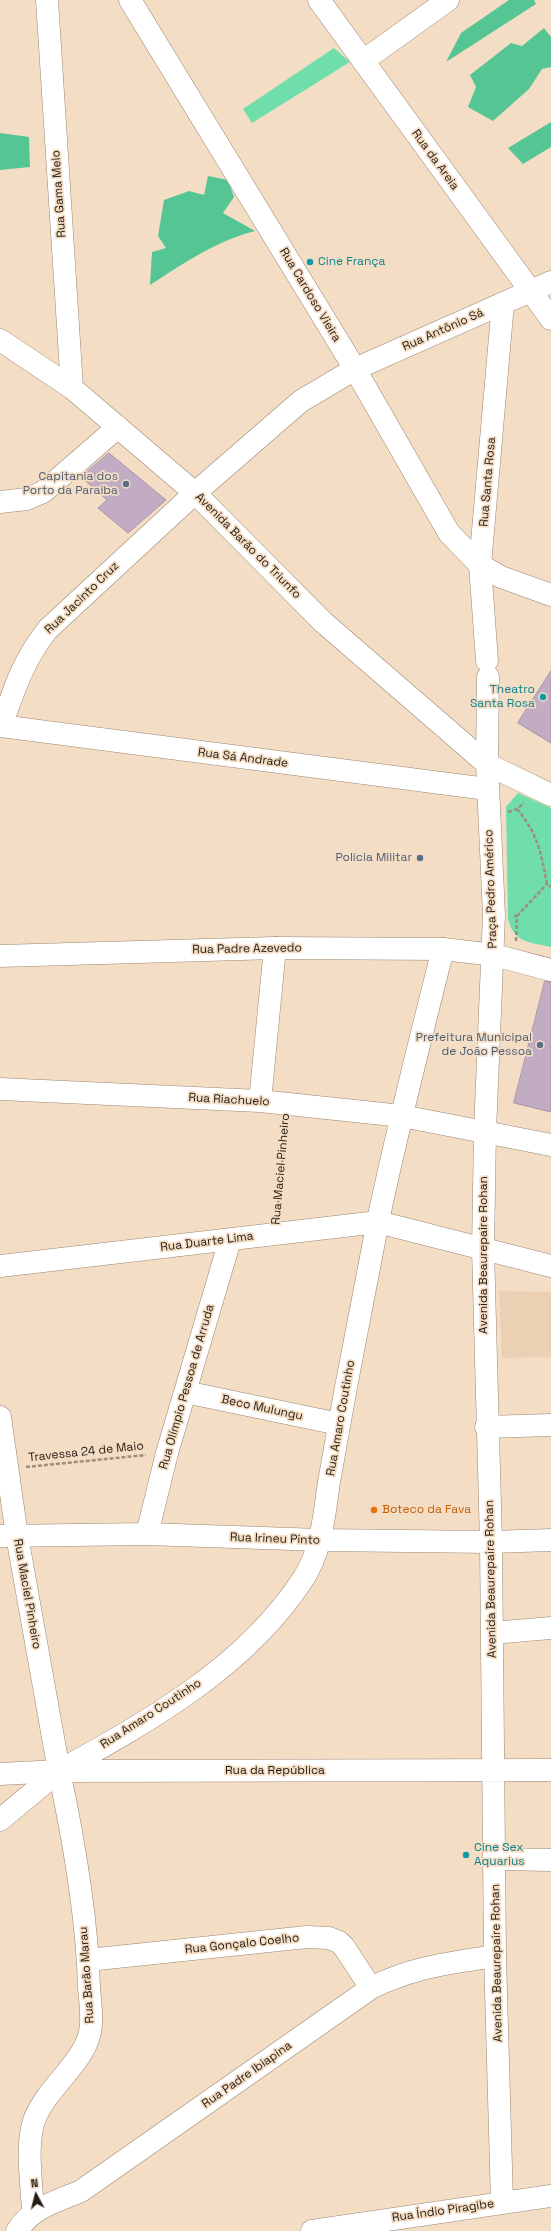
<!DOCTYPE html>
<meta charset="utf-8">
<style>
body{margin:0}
#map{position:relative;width:551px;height:2231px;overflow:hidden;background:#f4ddc5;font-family:"Space Grotesk",sans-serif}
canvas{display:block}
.north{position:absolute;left:16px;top:2175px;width:40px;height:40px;-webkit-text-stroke:3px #f4ddc5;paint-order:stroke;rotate:353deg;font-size:11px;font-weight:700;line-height:16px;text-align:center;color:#231b12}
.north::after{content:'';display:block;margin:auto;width:14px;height:18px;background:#231b12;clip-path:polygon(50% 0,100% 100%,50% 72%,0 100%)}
</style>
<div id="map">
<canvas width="551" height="2231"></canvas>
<div class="north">N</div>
</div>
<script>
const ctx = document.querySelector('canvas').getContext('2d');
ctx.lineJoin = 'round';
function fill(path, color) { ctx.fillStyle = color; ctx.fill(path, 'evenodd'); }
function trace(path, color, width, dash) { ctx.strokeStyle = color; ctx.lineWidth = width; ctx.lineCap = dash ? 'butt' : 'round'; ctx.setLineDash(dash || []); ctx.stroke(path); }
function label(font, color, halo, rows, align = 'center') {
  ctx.font = font + ' "Space Grotesk",sans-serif'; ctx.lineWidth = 3.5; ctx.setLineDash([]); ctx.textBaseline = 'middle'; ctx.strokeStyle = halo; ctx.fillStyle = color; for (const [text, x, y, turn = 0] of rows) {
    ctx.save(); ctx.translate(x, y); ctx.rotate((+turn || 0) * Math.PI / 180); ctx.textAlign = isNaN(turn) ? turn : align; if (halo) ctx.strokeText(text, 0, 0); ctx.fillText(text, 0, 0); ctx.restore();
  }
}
fill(new Path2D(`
 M499,1291L551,1292V1357L502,1358Z`), '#ecd0b3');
fill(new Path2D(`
 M334,48L350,62L252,123L243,109Z
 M518,793L551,808V947C529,942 514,943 508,919L506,807Z`), '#70deab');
fill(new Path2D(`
 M509,0H534L536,4L446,62L461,33Z
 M544,28L551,37V67L542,69L529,89L493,121L468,107L476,87L470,75L511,43L522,46Z
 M551,122V147L523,164L508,148Z
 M0,133L29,137L30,167L0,170Z
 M208,176L228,180L234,197L223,213L255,231C216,241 184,263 150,285L152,252L166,248L158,236L164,200L189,191L204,195Z`), '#55c593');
const building = new Path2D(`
 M109,453L166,500L128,533L98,508L107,500L81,477Z
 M551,671V743L518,723Z
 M545,981L551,982V1112L514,1103Z`);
fill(building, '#c2acc3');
trace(building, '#a893a9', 1);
const minor = new Path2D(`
 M319,0L551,319
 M363,61L448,0
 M0,502L27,499L43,492L118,427
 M487,661L480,565L503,303
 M488,677L487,764L551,795
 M0,726L487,789
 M1,726C15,688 22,662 48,629L195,493L301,401L355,369L551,282
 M0,1089L260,1101L402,1116L551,1145
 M260,1101L275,948
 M0,1266L378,1222L551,1266
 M185,1392L339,1424
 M486,1427L551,1425
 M147,1534L167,1453L230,1240
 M0,1536L147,1534L320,1540L491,1542L495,1956L502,2203
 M492,1633L551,1628
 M0,1774L59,1771L551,1770
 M495,1859L551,1860
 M88,1960L307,1937L329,1938L339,1942L344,1947L371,1988
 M33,2212C32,2186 26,2149 33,2124C42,2091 84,2064 90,2032C93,2018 90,2001 89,1987C87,1915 74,1841 59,1771C149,1721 246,1667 303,1579C322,1550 324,1516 329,1482C335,1450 340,1419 346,1387C357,1332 367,1276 378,1221C397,1130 420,1040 443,949
 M17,2231C32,2207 56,2202 81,2191L371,1988C412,1967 450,1963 495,1956`);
const major = new Path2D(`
 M47,0L72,388
 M130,0L355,369L449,533L480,565L501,577L551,595
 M0,340L72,388L195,493L323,622L487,764L494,915L485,1131L483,1249L491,1542L551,1540
 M0,956L275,948L443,949L494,955L551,970
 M0,1417L17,1536L59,1771L0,1820
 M312,2231L551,2196`);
trace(minor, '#9b8670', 23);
trace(major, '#9b8670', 23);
trace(new Path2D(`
 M517,809C538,834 541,853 547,884L551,887
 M508,812L517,809L524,803
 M514,916H517L516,942
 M517,916L547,884
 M277,1216L286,1123
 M26,1467L146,1455`), '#9e8e7c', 2.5, [4, 2]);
trace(minor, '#fff', 22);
trace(major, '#fff', 22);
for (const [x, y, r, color] of [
 [310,262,4,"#0f9aa8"],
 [126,484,4,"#5c6f8a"],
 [543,697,4,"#0f9aa8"],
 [420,858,4,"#5c6f8a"],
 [540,1045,4,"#5c6f8a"],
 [374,1510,4,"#e8710a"],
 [466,1855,4,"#0f9aa8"]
]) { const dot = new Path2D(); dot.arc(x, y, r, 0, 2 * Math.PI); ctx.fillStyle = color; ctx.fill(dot); trace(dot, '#f4ddc5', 1.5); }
label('12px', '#231b12', '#f4ddc5', [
 ["Rua da Areia",435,160,54],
 ["Rua Gama Melo",59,194,-94],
 ["Rua Cardoso Vieira",310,295,59],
 ["Rua Antônio Sá",443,330,-24],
 ["Rua Santa Rosa",488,482,-85],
 ["Avenida Barão do Triunfo",248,546,45],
 ["Rua Jacinto Cruz",82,598,-44],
 ["Rua Sá Andrade",243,758,7],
 ["Praça Pedro Américo",491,889,-92],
 ["Rua Padre Azevedo",247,949,-1],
 ["Rua Riachuelo",229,1100,3],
 ["Rua Maciel Pinheiro",281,1169,-85],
 ["Rua Duarte Lima",207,1242,-7],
 ["Avenida Beaurepaire Rohan",484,1255,-90],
 ["Rua Olímpio Pessoa de Arruda",187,1387,-74],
 ["Beco Mulungu",262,1408,12],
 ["Rua Amaro Coutinho",341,1418,-80],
 ["Travessa 24 de Maio",86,1452,-6],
 ["Rua Irineu Pinto",275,1539,2],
 ["Avenida Beaurepaire Rohan",491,1579,-91],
 ["Rua Maciel Pinheiro",27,1594,80],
 ["Rua Amaro Coutinho",151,1714,-33],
 ["Rua da República",275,1771],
 ["Rua Gonçalo Coelho",242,1944,-6],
 ["Avenida Beaurepaire Rohan",497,1963,-91],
 ["Rua Barão Marau",87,1975,-94],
 ["Rua Padre Ibiapina",247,2075,-35],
 ["Rua Índio Piragibe",443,2211,-8]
]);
label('12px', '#0d838f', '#f4ddc5', [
 ["Cine França",318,262],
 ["Theatro",535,690,"right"],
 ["Santa Rosa",535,704,"right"],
 ["Cine Sex",474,1848],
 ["Aquarius",474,1862]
], 'left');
label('12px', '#4e5e75', '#f4ddc5', [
 ["Capitania dos",118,477],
 ["Porto da Paraiba",118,491],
 ["Polícia Militar",412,858],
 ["Prefeitura Municipal",532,1038],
 ["de João Pessoa",532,1052]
], 'right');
label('12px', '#c56008', '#f4ddc5', [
 ["Boteco da Fava",382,1510]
], 'left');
</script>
